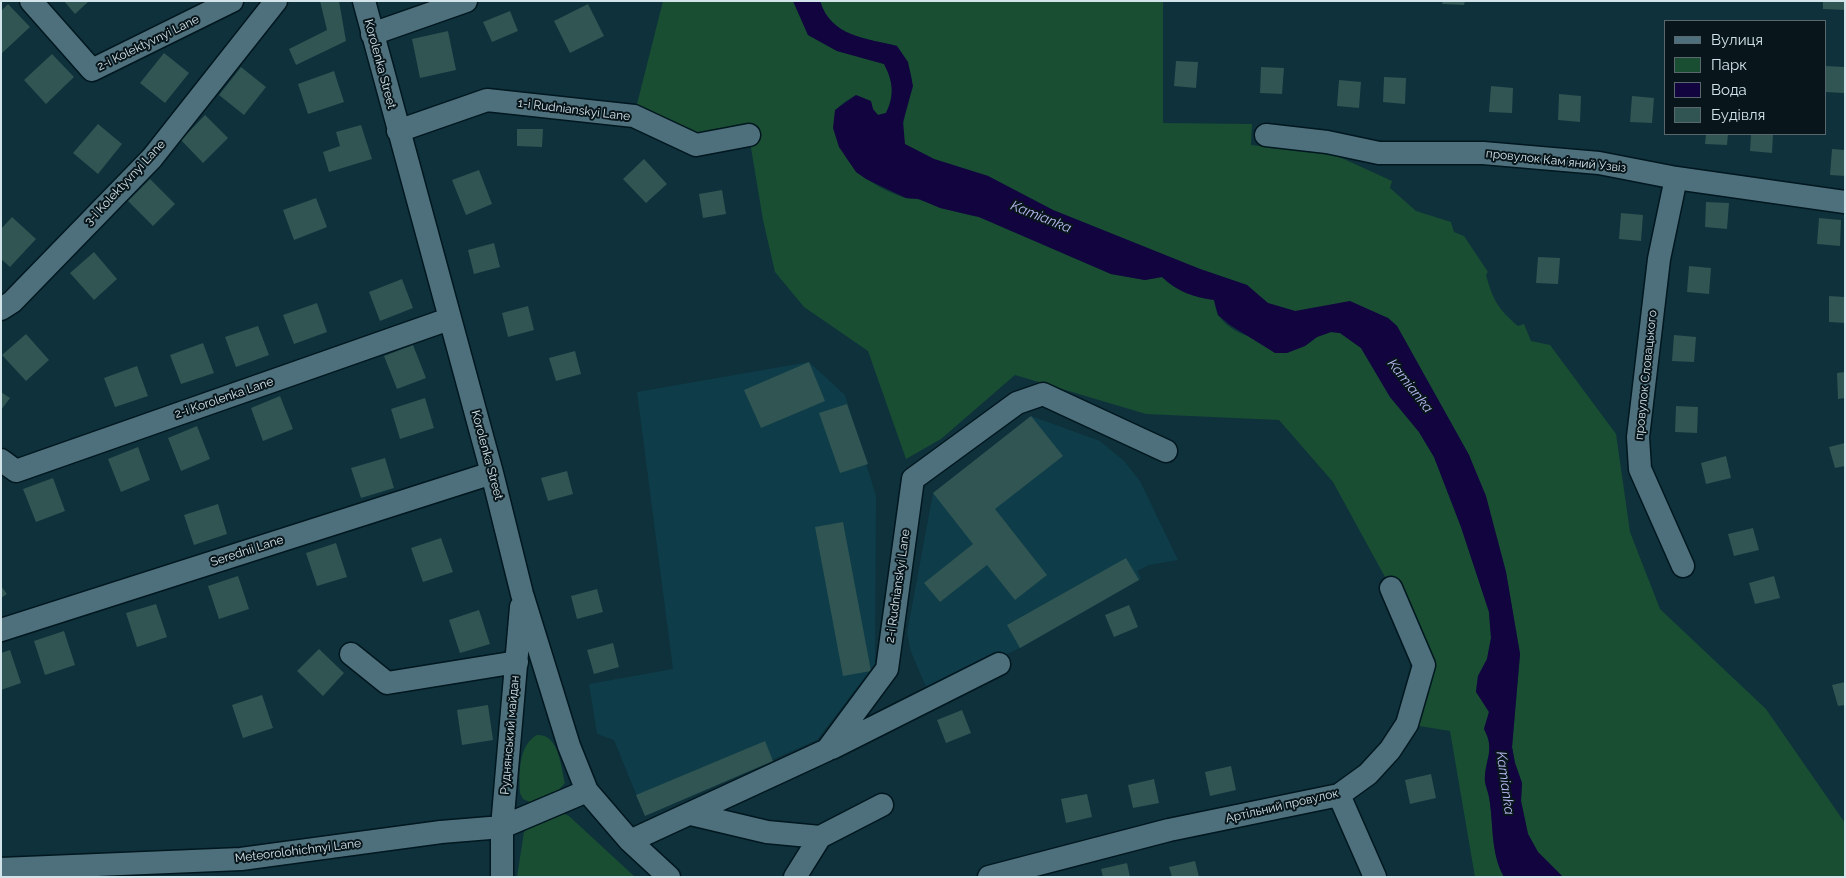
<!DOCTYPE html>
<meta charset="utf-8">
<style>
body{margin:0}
#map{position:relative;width:1846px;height:878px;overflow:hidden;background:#0e313b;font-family:Raleway,sans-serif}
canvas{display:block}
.frame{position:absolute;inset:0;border:2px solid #d2e4ea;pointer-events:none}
.legend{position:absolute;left:1664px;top:20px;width:162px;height:115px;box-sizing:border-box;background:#08161b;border:1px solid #59686e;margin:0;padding:6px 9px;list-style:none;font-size:15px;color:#d2e4ea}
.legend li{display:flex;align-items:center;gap:10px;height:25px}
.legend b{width:25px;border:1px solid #59686e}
</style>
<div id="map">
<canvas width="1846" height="878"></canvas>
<div class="frame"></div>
<ul class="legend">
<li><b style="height:6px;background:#4e707c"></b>Вулиця</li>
<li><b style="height:14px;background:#194e33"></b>Парк</li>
<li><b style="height:14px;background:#12043e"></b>Вода</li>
<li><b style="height:14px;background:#305552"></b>Будівля</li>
</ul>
</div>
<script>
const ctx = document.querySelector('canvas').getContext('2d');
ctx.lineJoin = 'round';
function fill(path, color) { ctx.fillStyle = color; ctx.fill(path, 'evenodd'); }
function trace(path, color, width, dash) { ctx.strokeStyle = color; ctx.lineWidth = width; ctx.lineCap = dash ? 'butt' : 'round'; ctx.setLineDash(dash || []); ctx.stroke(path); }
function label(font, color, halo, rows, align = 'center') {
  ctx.font = font + ' Raleway,sans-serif'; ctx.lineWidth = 4; ctx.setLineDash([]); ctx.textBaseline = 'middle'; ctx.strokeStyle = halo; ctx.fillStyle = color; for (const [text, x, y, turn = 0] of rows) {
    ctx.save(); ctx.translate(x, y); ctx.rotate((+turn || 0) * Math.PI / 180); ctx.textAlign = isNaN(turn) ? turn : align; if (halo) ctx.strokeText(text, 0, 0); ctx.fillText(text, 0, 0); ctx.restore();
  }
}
fill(new Path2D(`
 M809,362L845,395L876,496L875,664L817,740L645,816L614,740L597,734L589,684L673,669L637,392Z
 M1031,416L1100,441L1124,461L1140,481L1178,560L1149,565L1137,571L1141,579L1139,580L1020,648L927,689L911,652L907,633L933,493Z`), '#0e3c49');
fill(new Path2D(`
 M663,1H793L808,35L837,51L884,64C893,81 895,95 886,113L878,115L856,95C835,107 832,110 837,134C843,168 874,187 905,198C910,199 915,198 920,200C940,207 958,213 979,217L1111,274L1145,280L1162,277C1178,292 1193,297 1214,300C1215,305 1216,311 1218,315C1237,342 1276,342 1305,346L1317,337L1331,332L1340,333L1361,348L1390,397L1419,432L1434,457L1461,527L1489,612L1491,638L1487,659L1478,676L1476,691L1489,712L1484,729C1496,751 1484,759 1485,782C1486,787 1488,792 1489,797C1494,824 1490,852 1504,877H1475L1450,731L1407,724L1424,665L1391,588L1333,482L1279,420L1146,414L1015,375L941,439L906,459L868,351L804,307L775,272L763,220L749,136L696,145L634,116Z
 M820,1H1163V123L1252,124L1251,145L1333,154L1392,181L1390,188L1416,211L1451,222L1454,232L1464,236L1488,272L1486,275C1493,300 1498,309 1518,326L1524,324L1531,341L1550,345L1616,434L1630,532L1660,609L1766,709L1845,823V877H1563L1538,852L1528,834L1521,801L1522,783L1515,763L1512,747L1520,654L1506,572L1497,539L1469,455L1397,326L1388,318L1371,312L1295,311L1267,303L1247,285L1200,269L1053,210L988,176L934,159L904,144C904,136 902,127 904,120C911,85 920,80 897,46C866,38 831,37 820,1Z
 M537,735C559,733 561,768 565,783L557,792L530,802L523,799L520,793C519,775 518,745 537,735Z
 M563,813L569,816L635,877H517L524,832L529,827Z`), '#194e33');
fill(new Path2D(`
 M793,1H820C831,37 866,38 897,46L908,62L913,86L903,122L905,144L934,159L988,176L1053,210L1200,269L1247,285L1268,303L1295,311L1350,301L1388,318L1397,326L1469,455L1486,496L1506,572L1520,654L1512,747L1515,763L1522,783L1521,801L1528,834L1538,852L1563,877H1504C1490,852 1494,824 1489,797C1488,792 1486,787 1485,782C1484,760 1496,751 1484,729L1489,712L1476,692L1478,676L1487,659L1491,638L1489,612L1461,527L1434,457L1419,432L1390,397L1361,348L1340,333L1331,332L1317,337L1305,346L1287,353H1275L1230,325L1218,315L1214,300C1193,297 1178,292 1162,277L1145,280L1111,274L979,217L940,208L919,199L906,198L866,179L856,172L839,147L833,128L835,110L856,95L871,101L873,109L878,115L886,113C895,95 893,81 884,64L837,51L808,35Z`), '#12043e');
fill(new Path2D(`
 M64,1H89L75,14Z
 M320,1H339L346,41L296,65L289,49L327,30Z
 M1443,1H1465L1464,5L1442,4Z
 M1823,1H1845V10L1823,9Z
 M8,4L30,27L1,54V11Z
 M588,4L604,36L570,53L554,21Z
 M510,11L518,31L492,42L483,22Z
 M448,31L456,70L420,78L412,39Z
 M164,53L189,73L165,103L140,83Z
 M52,54L74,77L46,104L24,80Z
 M1176,61L1198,62L1196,88L1174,86Z
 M1825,66L1845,67L1844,93L1825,92Z
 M241,67L266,87L244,115L219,95Z
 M1261,67L1284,68L1282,94L1260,93Z
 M334,71L344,102L308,114L298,84Z
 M1384,77L1406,78L1405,104L1383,102Z
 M1339,80L1361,82L1359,108L1337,106Z
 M1491,86L1513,88L1512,113L1489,112Z
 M1559,94L1581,96L1580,122L1558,120Z
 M1632,96L1654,98L1652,123L1630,122Z
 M205,115L228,138L203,163L181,140Z
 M98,124L122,144L98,174L73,153Z
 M361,125L372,159L329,172L323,152L340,146L336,132Z
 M517,129H543L542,147L517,146Z
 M1706,134H1728L1727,145L1705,144Z
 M1751,134H1773L1772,153L1750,151Z
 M1832,149L1845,150V176L1830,175Z
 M644,159L667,184L646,203L623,179Z
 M479,170L492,204L466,215L452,180Z
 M150,179L175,204L153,226L128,201Z
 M722,190L726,214L703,218L699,194Z
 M316,198L327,227L294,240L283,210Z
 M1706,202L1729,203L1727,229L1705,227Z
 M1621,213L1643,215L1641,241L1619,239Z
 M12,217L36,239L10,267L1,259V229Z
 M1819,218L1841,220L1840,246L1817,244Z
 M494,243L500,267L474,274L468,250Z
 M94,252L117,279L94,300L70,273Z
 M1538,257L1560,258L1558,284L1536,283Z
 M1689,266L1711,268L1709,294L1687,292Z
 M402,279L413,308L380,321L369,292Z
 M1829,296L1845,297V323L1829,322Z
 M317,303L327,332L294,344L283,315Z
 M528,306L534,330L508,337L502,313Z
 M258,326L269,355L236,367L225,337Z
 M26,334L49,360L26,381L2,355Z
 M1674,335L1696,337L1694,362L1672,361Z
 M203,343L214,373L181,384L170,355Z
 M413,345L426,378L397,389L384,356Z
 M575,351L581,374L556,381L549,358Z
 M809,362L825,401L761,428L744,390Z
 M137,366L148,396L115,407L104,378Z
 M1845,372V398L1838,399L1837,373Z
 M1,392L10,398L1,410Z
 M280,396L293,429L263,441L251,408Z
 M425,398L434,428L400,439L391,409Z
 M847,404L868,464L840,473L819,413Z
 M1676,406L1698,407L1697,433L1675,432Z
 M1031,416L1063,456L995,509L1047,575L1015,600L987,565L940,602L924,583L973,544L933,493Z
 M197,426L210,459L181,471L168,438Z
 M1845,443V466L1835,468L1829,447Z
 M138,447L150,480L121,492L108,459Z
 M1726,456L1731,478L1706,484L1701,463Z
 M385,458L394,488L361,498L351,468Z
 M567,471L573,494L548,501L541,478Z
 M53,478L65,511L36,522L23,489Z
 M218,504L227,534L194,545L184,515Z
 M843,522L871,671L843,676L815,527Z
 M1753,528L1759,550L1734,556L1728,534Z
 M441,538L453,572L423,582L411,548Z
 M336,543L347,577L317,586L306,553Z
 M1126,558L1139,580L1020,648L1007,625Z
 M238,576L249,609L219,619L208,586Z
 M1774,576L1780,598L1755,604L1749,583Z
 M1,586L7,594L1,598Z
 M597,589L603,612L577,619L571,596Z
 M156,604L167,637L137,647L126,613Z
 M1129,605L1138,627L1114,637L1105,615Z
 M479,610L490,644L460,653L449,620Z
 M64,631L75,665L45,675L34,641Z
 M613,643L619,667L594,674L587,650Z
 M319,649L344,673L323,696L297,671Z
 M10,650L21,683L1,690V653Z
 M1845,682V705L1838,706L1832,685Z
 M262,695L273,728L243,738L232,705Z
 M488,705L493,740L462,745L457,710Z
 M962,710L971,733L946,743L937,720Z
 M765,741L773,761L645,816L636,795Z
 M1231,766L1236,790L1210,796L1205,772Z
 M1431,774L1436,798L1410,804L1405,780Z
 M1154,779L1159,803L1133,808L1128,785Z
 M1087,794L1092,817L1066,823L1061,799Z
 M1195,861L1199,877H1172L1169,867Z
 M1127,863L1130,877H1103L1101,869Z`), '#305552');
const minor = new Path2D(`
 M31,1L92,70L232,1
 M364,1L492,473L522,594L569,746L587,791L630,841L669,877
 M372,34L466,1
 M398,131L487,100L634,116L696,145L749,135
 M1266,135L1327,142L1379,153H1483L1599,163L1676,178L1845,202
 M1676,178L1659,259L1638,437L1640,469L1683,566
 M1,309L12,302L152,158L276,1
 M1,460L16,471L449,319
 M1,630L492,473
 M351,654L387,683L517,662
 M832,748L999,664
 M1339,795L1375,877
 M691,814L767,832L820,837
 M630,841L827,750L887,669L913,479L1017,403L1043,394L1166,451
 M1,869L241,859L441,832L502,827L587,791
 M502,877V827L521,607
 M795,877L820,837L882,805
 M989,877L1169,830L1339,795L1368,774L1390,750L1407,724L1424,665L1391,588`);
trace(minor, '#00171f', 25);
trace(minor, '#4e707c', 22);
label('12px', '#d2e4ea', '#08161b', [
 ["2-i Kolektyvnyi Lane",148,43,-26],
 ["Korolenka Street",380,64,75],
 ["1-i Rudnianskyi Lane",574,110,7],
 ["провулок Камʼяний Узвіз",1556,161,6],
 ["3-i Kolektyvnyi Lane",125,183,-47],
 ["провулок Словацького",1646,375,-84],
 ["2-i Korolenka Lane",224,398,-19],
 ["Korolenka Street",487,455,75],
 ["Serednii Lane",247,551,-18],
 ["2-i Rudnianskyi Lane",898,586,-82],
 ["Руднянський майдан",510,735,-85],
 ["Артільний провулок",1282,806,-13],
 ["Meteorolohichnyi Lane",298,851,-7]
]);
label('italic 14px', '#babbf3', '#08161b', [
 ["Kamianka",1041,217,22],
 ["Kamianka",1410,386,52],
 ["Kamianka",1505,783,82]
]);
</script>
